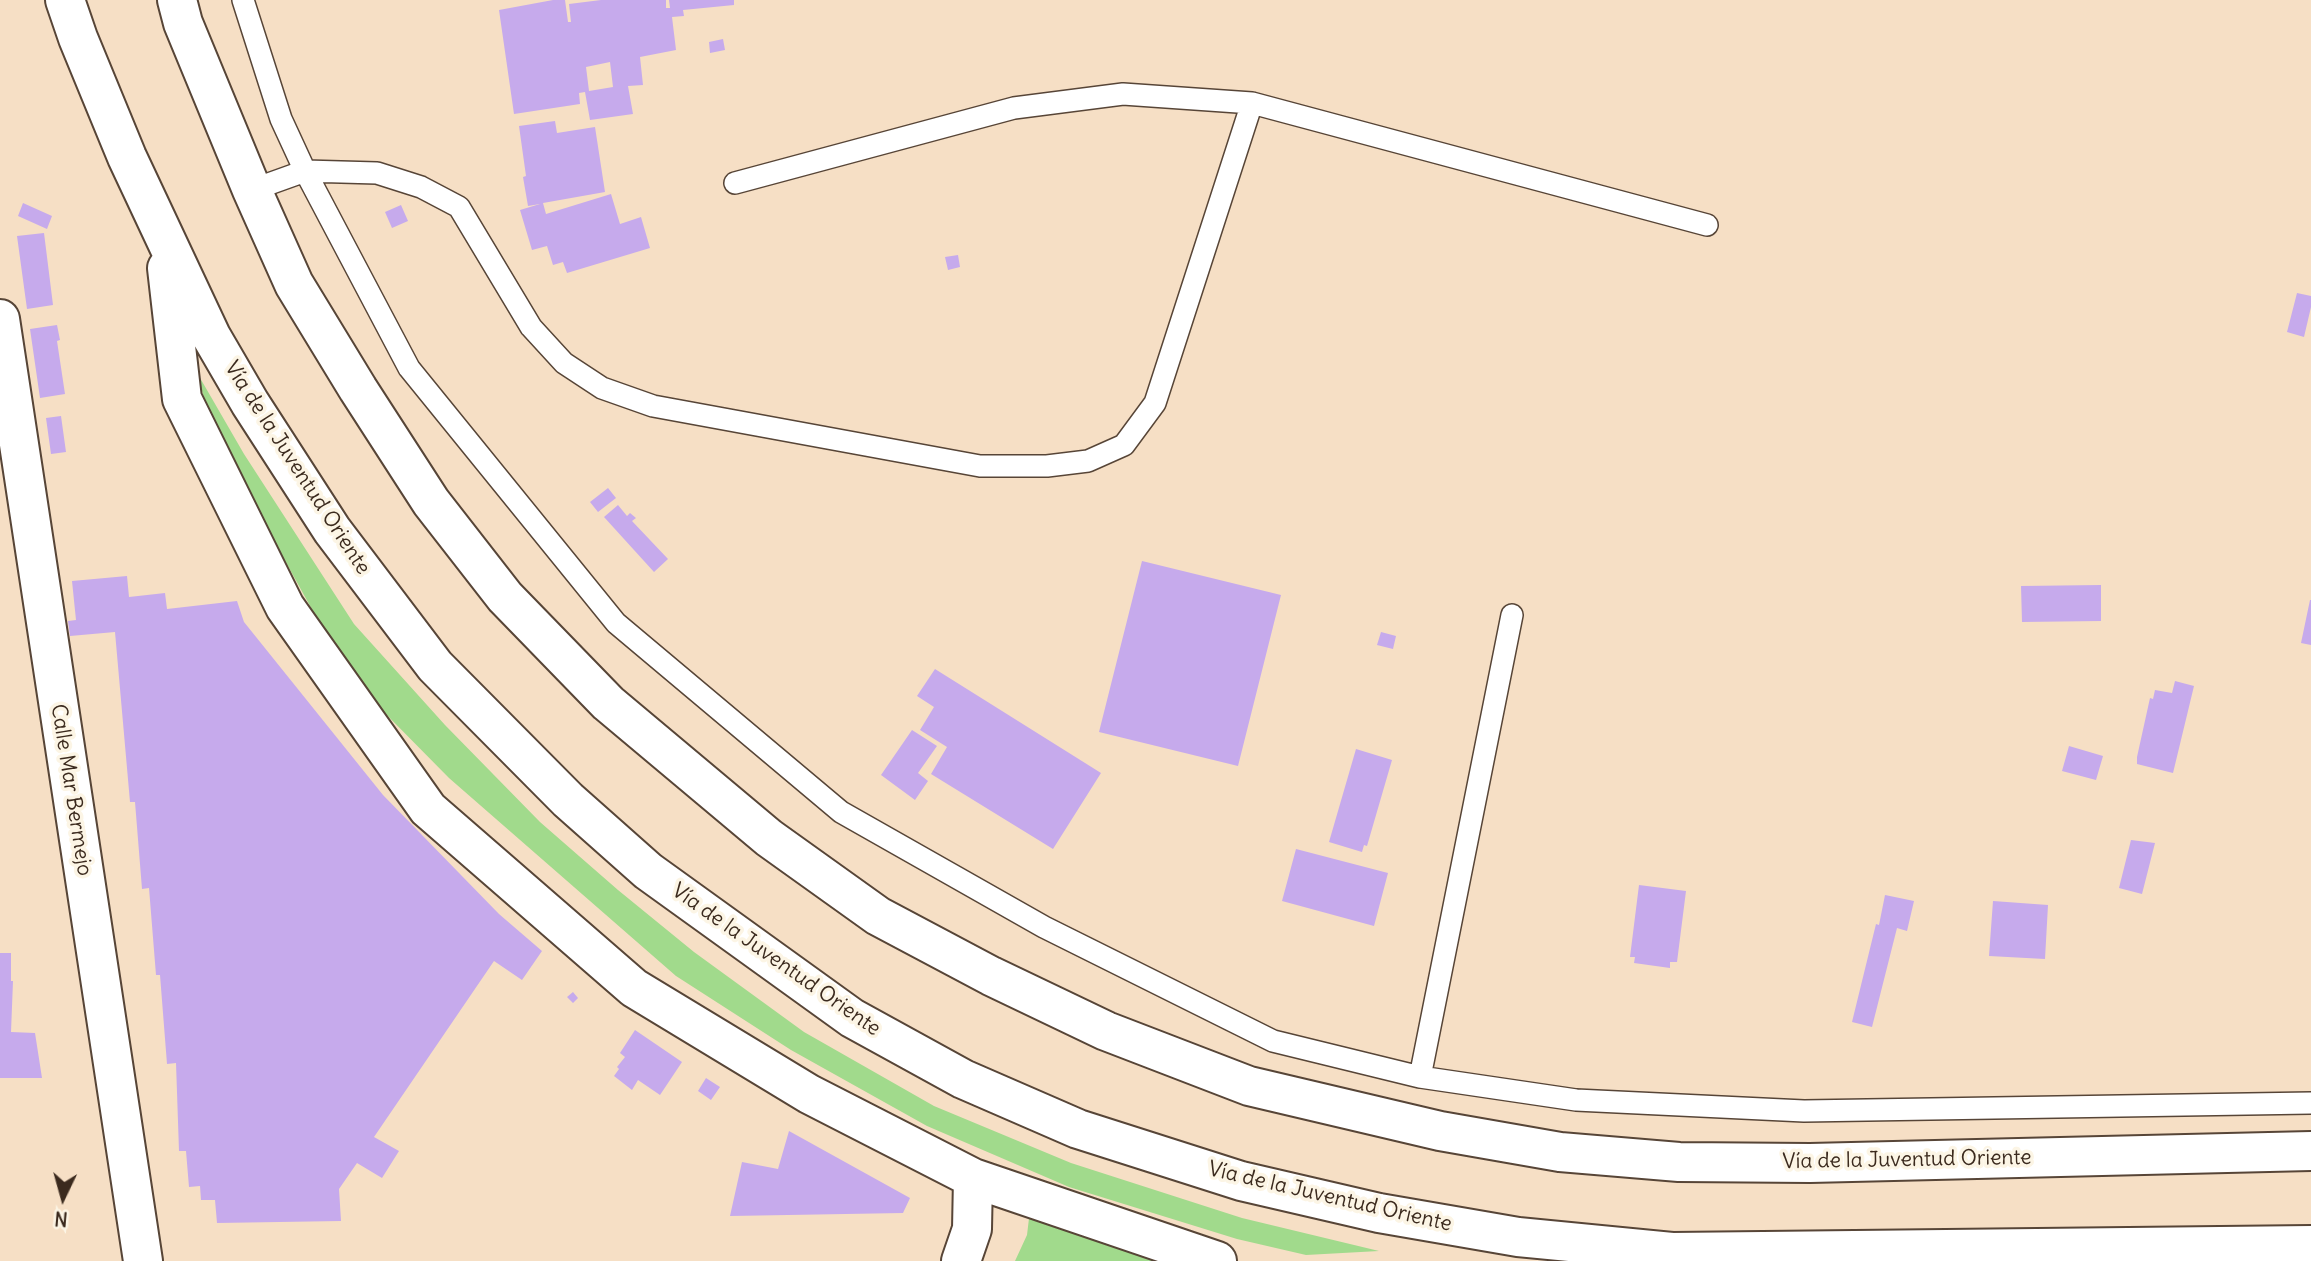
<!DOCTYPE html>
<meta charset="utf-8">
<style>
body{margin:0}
#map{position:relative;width:2311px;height:1261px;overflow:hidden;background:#f6dfc5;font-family:Delius,sans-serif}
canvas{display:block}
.north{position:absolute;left:28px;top:1163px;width:70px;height:70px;-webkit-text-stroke:5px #fcf5e5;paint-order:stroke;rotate:185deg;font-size:19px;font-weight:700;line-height:28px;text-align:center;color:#3b2a1e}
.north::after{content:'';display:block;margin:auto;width:24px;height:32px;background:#3b2a1e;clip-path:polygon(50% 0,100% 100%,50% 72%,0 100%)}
</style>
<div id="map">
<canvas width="2311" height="1261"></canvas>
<div class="north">N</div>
</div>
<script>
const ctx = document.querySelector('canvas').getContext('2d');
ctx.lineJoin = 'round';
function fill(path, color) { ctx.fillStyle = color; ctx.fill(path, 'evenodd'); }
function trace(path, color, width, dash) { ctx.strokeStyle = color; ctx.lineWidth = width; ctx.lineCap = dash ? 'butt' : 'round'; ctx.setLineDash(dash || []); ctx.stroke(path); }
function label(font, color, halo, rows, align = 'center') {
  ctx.font = font + ' Delius,sans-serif'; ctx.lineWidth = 7; ctx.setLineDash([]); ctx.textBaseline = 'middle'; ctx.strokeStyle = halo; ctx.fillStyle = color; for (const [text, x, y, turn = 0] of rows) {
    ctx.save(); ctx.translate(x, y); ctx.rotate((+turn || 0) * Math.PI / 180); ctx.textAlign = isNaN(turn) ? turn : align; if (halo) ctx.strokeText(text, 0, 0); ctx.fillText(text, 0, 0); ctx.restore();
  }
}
fill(new Path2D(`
 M196,371L244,454L354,624L445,725L540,822L618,890L694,952L804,1032L934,1106L1071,1163L1242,1218L1379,1251L1306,1255L1237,1239L1069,1187L927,1126L791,1050L676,976L449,778L373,701L325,633L215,434Z
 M1030,1210L1181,1261H1015L1027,1235Z`), '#a1da8c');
fill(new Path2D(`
 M553,0H565L568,22H571L569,4L601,0H666V8H670L669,0H734V5L683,10L684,16L672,17L676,50L640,57L643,85L628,86L633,114L590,120L585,92L579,93L580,104L514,114L499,10ZM610,62L613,87L589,91L586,67Z
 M723,39L725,50L710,53L709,42Z
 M555,121L557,133L595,127L605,192L543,203L546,214L611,194L620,224L641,217L650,248L567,273L563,262L553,265L547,246L532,250L520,210L540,204L528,206L523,177L526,176L519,126Z
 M23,203L52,216L47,229L18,216Z
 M401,205L408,221L392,228L385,212Z
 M44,233L53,305L27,309L17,236Z
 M958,255L960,267L948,270L945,257Z
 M2297,293L2311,296V307L2304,337L2287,332Z
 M57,325L60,340L57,341L65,394L40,398L30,329Z
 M61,416L66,452L51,454L46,418Z
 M608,488L616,498L598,512L590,502Z
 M618,505L627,516L630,513L636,518L632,521L668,559L654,572L604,517Z
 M1142,561L1281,595L1238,766L1099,732Z
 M127,576L129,597L165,593L167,609L237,601L244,622L383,795L499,914L542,951L522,980L494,961L374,1137L399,1151L382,1178L357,1163L339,1189L341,1221L217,1223L215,1200H201L200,1186L189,1187L186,1151H179L176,1063L167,1064L160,975H156L149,888L142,889L135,802H130L115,632L70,636L68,621L76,620L72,581Z
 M2101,585V621L2022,622L2021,586Z
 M2310,600H2311V645L2301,643Z
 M1381,632L1396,636L1393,649L1377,645Z
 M935,669L1101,773L1053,849L931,774L947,747L920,730L934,707L917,696Z
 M2175,681L2194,686L2173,773L2137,764V757L2150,698L2153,699L2155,690L2172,693Z
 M912,730L937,746L918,773L928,781L915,800L881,775Z
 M2069,746L2103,756L2096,780L2062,771Z
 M1356,749L1392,760L1367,846L1364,845L1362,852L1329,842Z
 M2131,840L2155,843L2142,894L2119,888Z
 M1296,849L1388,873L1374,926L1282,901Z
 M1639,885L1686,891L1677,962H1670V968L1634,963L1635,957H1630Z
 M1885,895L1914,901L1907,931L1897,928L1872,1027L1852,1022L1876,924L1879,925Z
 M1993,901L2048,905L2045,959L1989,956Z
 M0,953H11V981H13L11,1032L35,1033L42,1078H0Z
 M573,992L578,998L573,1003L567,997Z
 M635,1030L682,1062L660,1095L638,1080L632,1090L614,1076L619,1069L617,1067L625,1057L620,1053Z
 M706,1078L720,1087L711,1100L698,1091Z
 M789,1131L910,1198L903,1213L730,1216L742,1162L778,1169Z`), '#c6aaec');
const lane = new Path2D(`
 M243,0L281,119L305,171L409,368L616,623L841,812L1044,927L1273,1041L1420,1077L1576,1100L1804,1111L2311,1103
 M735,183L1014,108L1123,94L1252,103L1707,225
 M252,190L305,171L377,173L421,187L459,207L531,327L564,363L602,388L653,406L980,466H1047L1088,461L1124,445L1155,403L1252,103
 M1420,1077L1512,615`);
const street = new Path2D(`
 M0,319L143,1261`);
const highway = new Path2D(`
 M65,0L78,38L127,157L211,336L250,403L332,530L435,666L568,800L648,871L852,1018L963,1079L1078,1129L1241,1181L1379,1213L1518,1237L1672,1252L2311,1245
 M177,0L183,23L252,190L294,284L358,389L431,502L505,597L608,703L769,838L878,916L991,976L1106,1031L1249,1086L1440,1131L1560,1152L1679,1162L1810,1163L2311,1151
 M167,268L182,399L285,607L428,809L634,988L809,1094L973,1178L1217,1261
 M961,1261L972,1229L973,1178`);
trace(lane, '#574537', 24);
trace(street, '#574537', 42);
trace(highway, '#574537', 42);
trace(lane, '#fff', 21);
trace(street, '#fff', 38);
trace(highway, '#fff', 38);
label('21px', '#3b2a1e', '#fcf5e5', [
 ["Vía de la Juventud Oriente",297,468,57],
 ["Calle Mar Bermejo",71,790,81],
 ["Vía de la Juventud Oriente",776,960,35],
 ["Vía de la Juventud Oriente",1907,1160,-1],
 ["Vía de la Juventud Oriente",1330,1197,13]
]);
</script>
